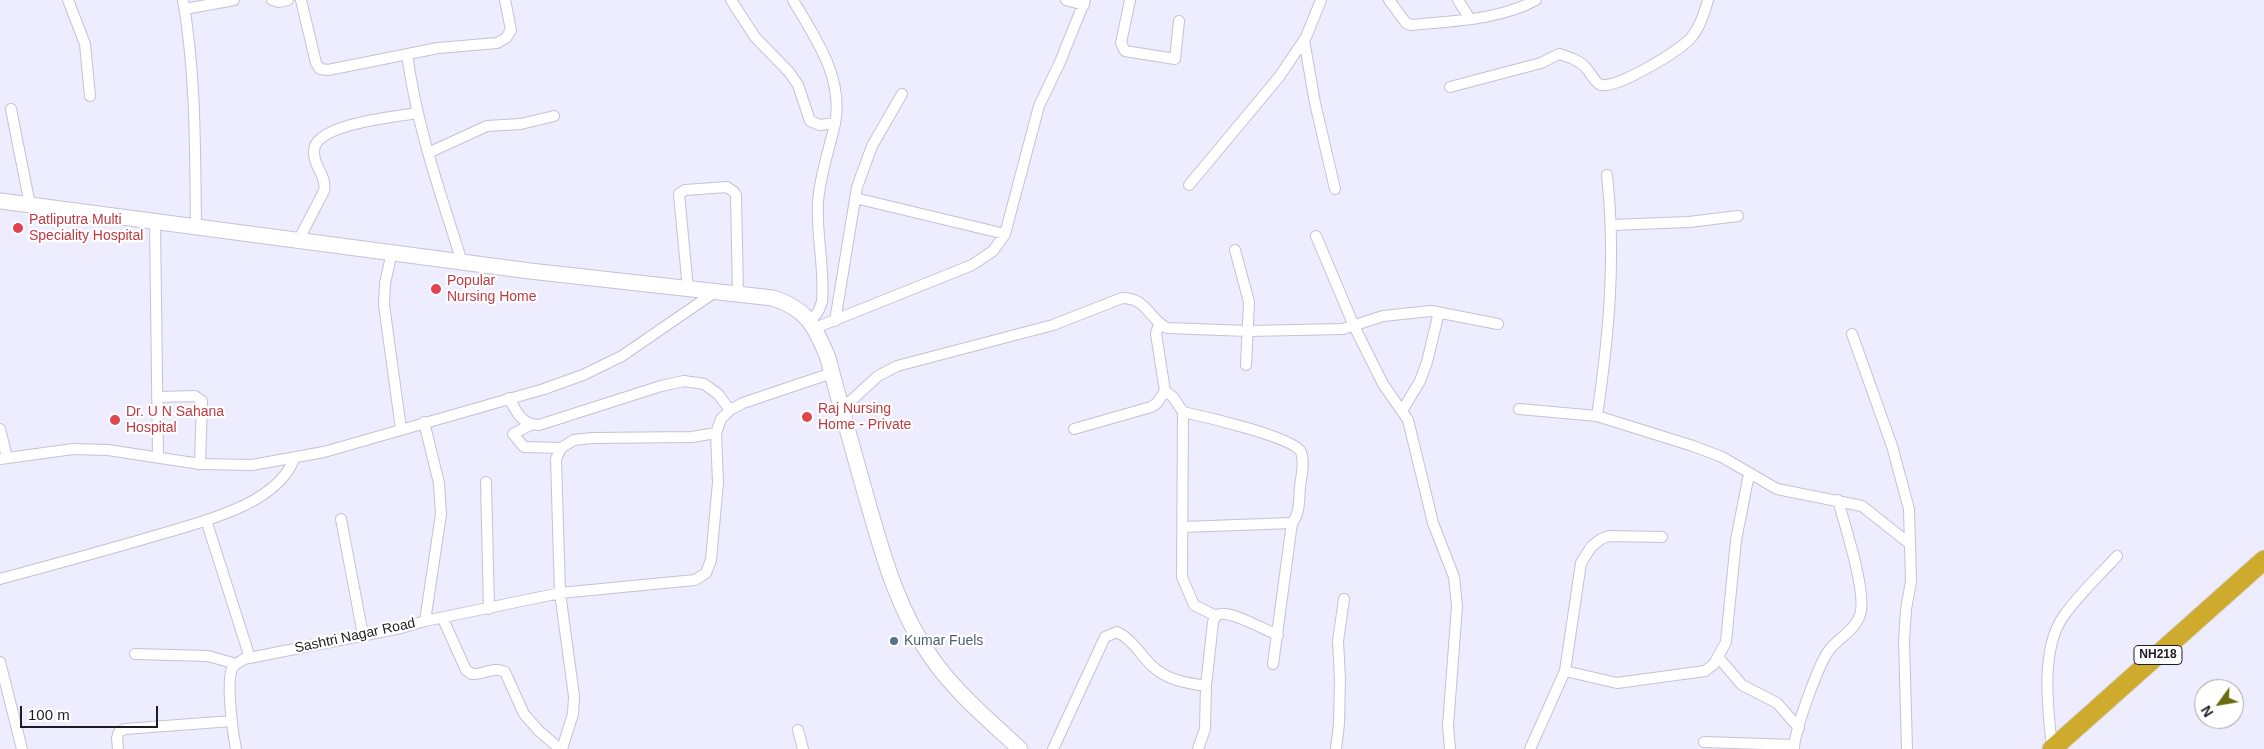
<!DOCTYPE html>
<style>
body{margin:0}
#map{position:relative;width:2264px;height:749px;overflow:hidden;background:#eeecff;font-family:Helvetica,sans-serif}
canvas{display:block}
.north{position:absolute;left:2194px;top:679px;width:50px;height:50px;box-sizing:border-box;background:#fff;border:1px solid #a5a4a7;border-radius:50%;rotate:238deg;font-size:14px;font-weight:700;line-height:20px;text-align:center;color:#1d1c23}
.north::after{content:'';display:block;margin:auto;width:18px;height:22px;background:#676b0e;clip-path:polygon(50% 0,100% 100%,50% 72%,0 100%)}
.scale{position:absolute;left:20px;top:706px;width:138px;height:22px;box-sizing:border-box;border:2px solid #1d1c23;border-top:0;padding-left:6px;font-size:15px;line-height:18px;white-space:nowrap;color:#1d1c23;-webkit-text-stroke:4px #fff;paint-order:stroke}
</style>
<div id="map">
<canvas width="2264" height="749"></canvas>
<div class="north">N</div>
<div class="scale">100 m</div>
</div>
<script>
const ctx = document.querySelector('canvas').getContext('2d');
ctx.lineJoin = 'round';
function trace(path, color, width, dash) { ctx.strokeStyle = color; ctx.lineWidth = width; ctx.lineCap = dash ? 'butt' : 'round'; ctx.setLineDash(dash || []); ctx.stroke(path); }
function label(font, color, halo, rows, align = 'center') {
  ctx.font = font + ' Helvetica,sans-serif'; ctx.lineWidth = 4.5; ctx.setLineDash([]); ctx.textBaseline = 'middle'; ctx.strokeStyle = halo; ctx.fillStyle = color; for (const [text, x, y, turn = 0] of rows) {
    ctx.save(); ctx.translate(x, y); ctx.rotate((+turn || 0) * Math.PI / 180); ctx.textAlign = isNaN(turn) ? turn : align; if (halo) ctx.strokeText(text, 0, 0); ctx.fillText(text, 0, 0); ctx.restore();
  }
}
const street = new Path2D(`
 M68,0L85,44L90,96
 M183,0C196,74 195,151 196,226
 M272,0L279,2L288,0
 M301,0L316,63L320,69L328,70L438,48L497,43L506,38L511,30L505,0
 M731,0L755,37L789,72L798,85L810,121L820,125L835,123
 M793,0C815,38 844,77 835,124C829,150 820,175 818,202C816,235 825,269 822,302L818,312L810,321
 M1066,0L1084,5
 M1130,0L1121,43L1125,51L1175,59L1179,21
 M1389,0L1406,23L1411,25C1451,21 1500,20 1536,0
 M1458,0L1470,19
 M185,9L234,0
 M1304,40L1315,103L1335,189
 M407,54C417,128 440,192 462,262
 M1450,87L1541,63L1559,54C1569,57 1579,60 1586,68C1591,73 1594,82 1601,85C1617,89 1679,51 1691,38C1700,27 1704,14 1708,0
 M11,109L30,205
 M428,153L487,126L521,124L554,116
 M1189,185L1279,77L1306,37L1321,0
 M855,198L1005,234
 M155,221L158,457
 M1612,225L1689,222L1738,216
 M1316,236L1354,326L1383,384L1408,420L1433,523L1454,577L1457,606L1448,726L1450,749
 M299,239L324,191C327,175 313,167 314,151C314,124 395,117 417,113
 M1235,250L1249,302L1246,365
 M392,252L385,283L384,305L401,429
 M688,289L679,194L685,190L727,187L734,192L736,195L738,294
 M835,321L857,187L872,146L902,94
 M1159,324L1156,334L1165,391L1173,397L1183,412L1182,577L1194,605L1216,616
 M815,328L972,265L993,251L1005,234L1039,106L1060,62L1085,0
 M1852,334L1892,446L1909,509L1911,582L1906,609L1904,641L1907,749
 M157,397L195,396L202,401L200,464
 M509,398C517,413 521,424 539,425L661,386L684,381L704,384L718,394L730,410
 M842,409L878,376L897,366L1053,325L1122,298C1147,298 1148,318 1167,328L1248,331L1343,329L1383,316L1431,311L1498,324
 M1519,409L1597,416L1693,446L1722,457L1777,489L1862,506L1910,544
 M1402,411L1420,381L1427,362L1439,312
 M1597,416C1609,334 1616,259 1607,175
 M424,422L439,483L441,514L425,621
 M530,425L513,434L524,447L561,448
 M0,429L7,458
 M1074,429L1151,407L1157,403L1165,391
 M0,459L73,449L108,450L200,464L252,465L324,452L544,389L583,375L622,356L715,292
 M486,482L489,609
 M341,519L363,635
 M206,520L250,658
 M1183,527L1292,523C1300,514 1299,498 1300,487C1301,477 1305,462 1301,452C1294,437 1202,416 1183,412
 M0,579C48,566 96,553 144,539C178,529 213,520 245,505C265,495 286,480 294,459
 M443,619L466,670L472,674C483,675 494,666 505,672L524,714L539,731L560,749
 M135,654L208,656L236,664
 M1718,657L1742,685L1777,703L1799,728
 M0,662L22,749
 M1273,664L1292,523
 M1565,671L1617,683L1705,671L1714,664L1726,642L1736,540L1749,474
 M798,730L803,749
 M1704,742L1794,745
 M2052,748C2048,710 2040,650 2063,617C2078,595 2099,576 2117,556
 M118,749L117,738L119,732L125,729L232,721
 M236,749C233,734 226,683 232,669C234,664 240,662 244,659L401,628L425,621L560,593L695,580L706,573L711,560L718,482L716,433L721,419L730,410L743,403L832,373
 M562,749L573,714L574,696L560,593L556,459L561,448L574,440L592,438L692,437L716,433
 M1053,749L1105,637L1117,632C1132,639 1140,654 1151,665C1166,680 1186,683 1206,686
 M1198,749L1205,729L1206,686L1213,622C1215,618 1216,614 1221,614C1233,612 1265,630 1278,635
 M1336,749L1339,724L1340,679L1338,641L1344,599
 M1530,749L1565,671L1581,563L1591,547L1601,539L1609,536L1662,537
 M1794,749C1794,732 1819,662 1830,649C1840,637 1858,628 1861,611C1865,587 1845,526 1838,500`);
const secondary = new Path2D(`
 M0,201L530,271L773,298C807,309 815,326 828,358C840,404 853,450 866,496C882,552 897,609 931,657C955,692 989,720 1020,749`);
const highway = new Path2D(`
 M2052,749L2264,560`);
trace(street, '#c4c2d4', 12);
trace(secondary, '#c4c2d4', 17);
trace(highway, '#d6d6d7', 21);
trace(street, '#fff', 10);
trace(secondary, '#fff', 15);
trace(highway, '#ceab2d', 19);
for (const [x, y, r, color] of [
 [18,228,6,"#e0444e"],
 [436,289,6,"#e0444e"],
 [807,417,6,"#e0444e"],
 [115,420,6,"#e0444e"],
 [894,641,5,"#5c6f8a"]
]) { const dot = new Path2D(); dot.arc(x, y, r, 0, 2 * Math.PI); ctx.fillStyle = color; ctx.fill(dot); trace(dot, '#fff', 2); }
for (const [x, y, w] of [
 [2158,655,48]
]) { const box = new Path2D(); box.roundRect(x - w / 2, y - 9.5, w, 19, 4); ctx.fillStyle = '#fff'; ctx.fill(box); trace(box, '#1d1c23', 1); }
label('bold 12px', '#1d1c23', null, [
 ["NH218",2158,655]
]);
label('14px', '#be3a42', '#fff', [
 ["Patliputra Multi",29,220],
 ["Speciality Hospital",29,236],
 ["Popular",447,281],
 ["Nursing Home",447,297],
 ["Raj Nursing",818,409],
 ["Home - Private",818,425],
 ["Dr. U N Sahana",126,412],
 ["Hospital",126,428]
], 'left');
label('14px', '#1d1c23', '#fff', [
 ["Sashtri Nagar Road",355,636,-12]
]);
label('14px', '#4e5e75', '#fff', [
 ["Kumar Fuels",904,641]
], 'left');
</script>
